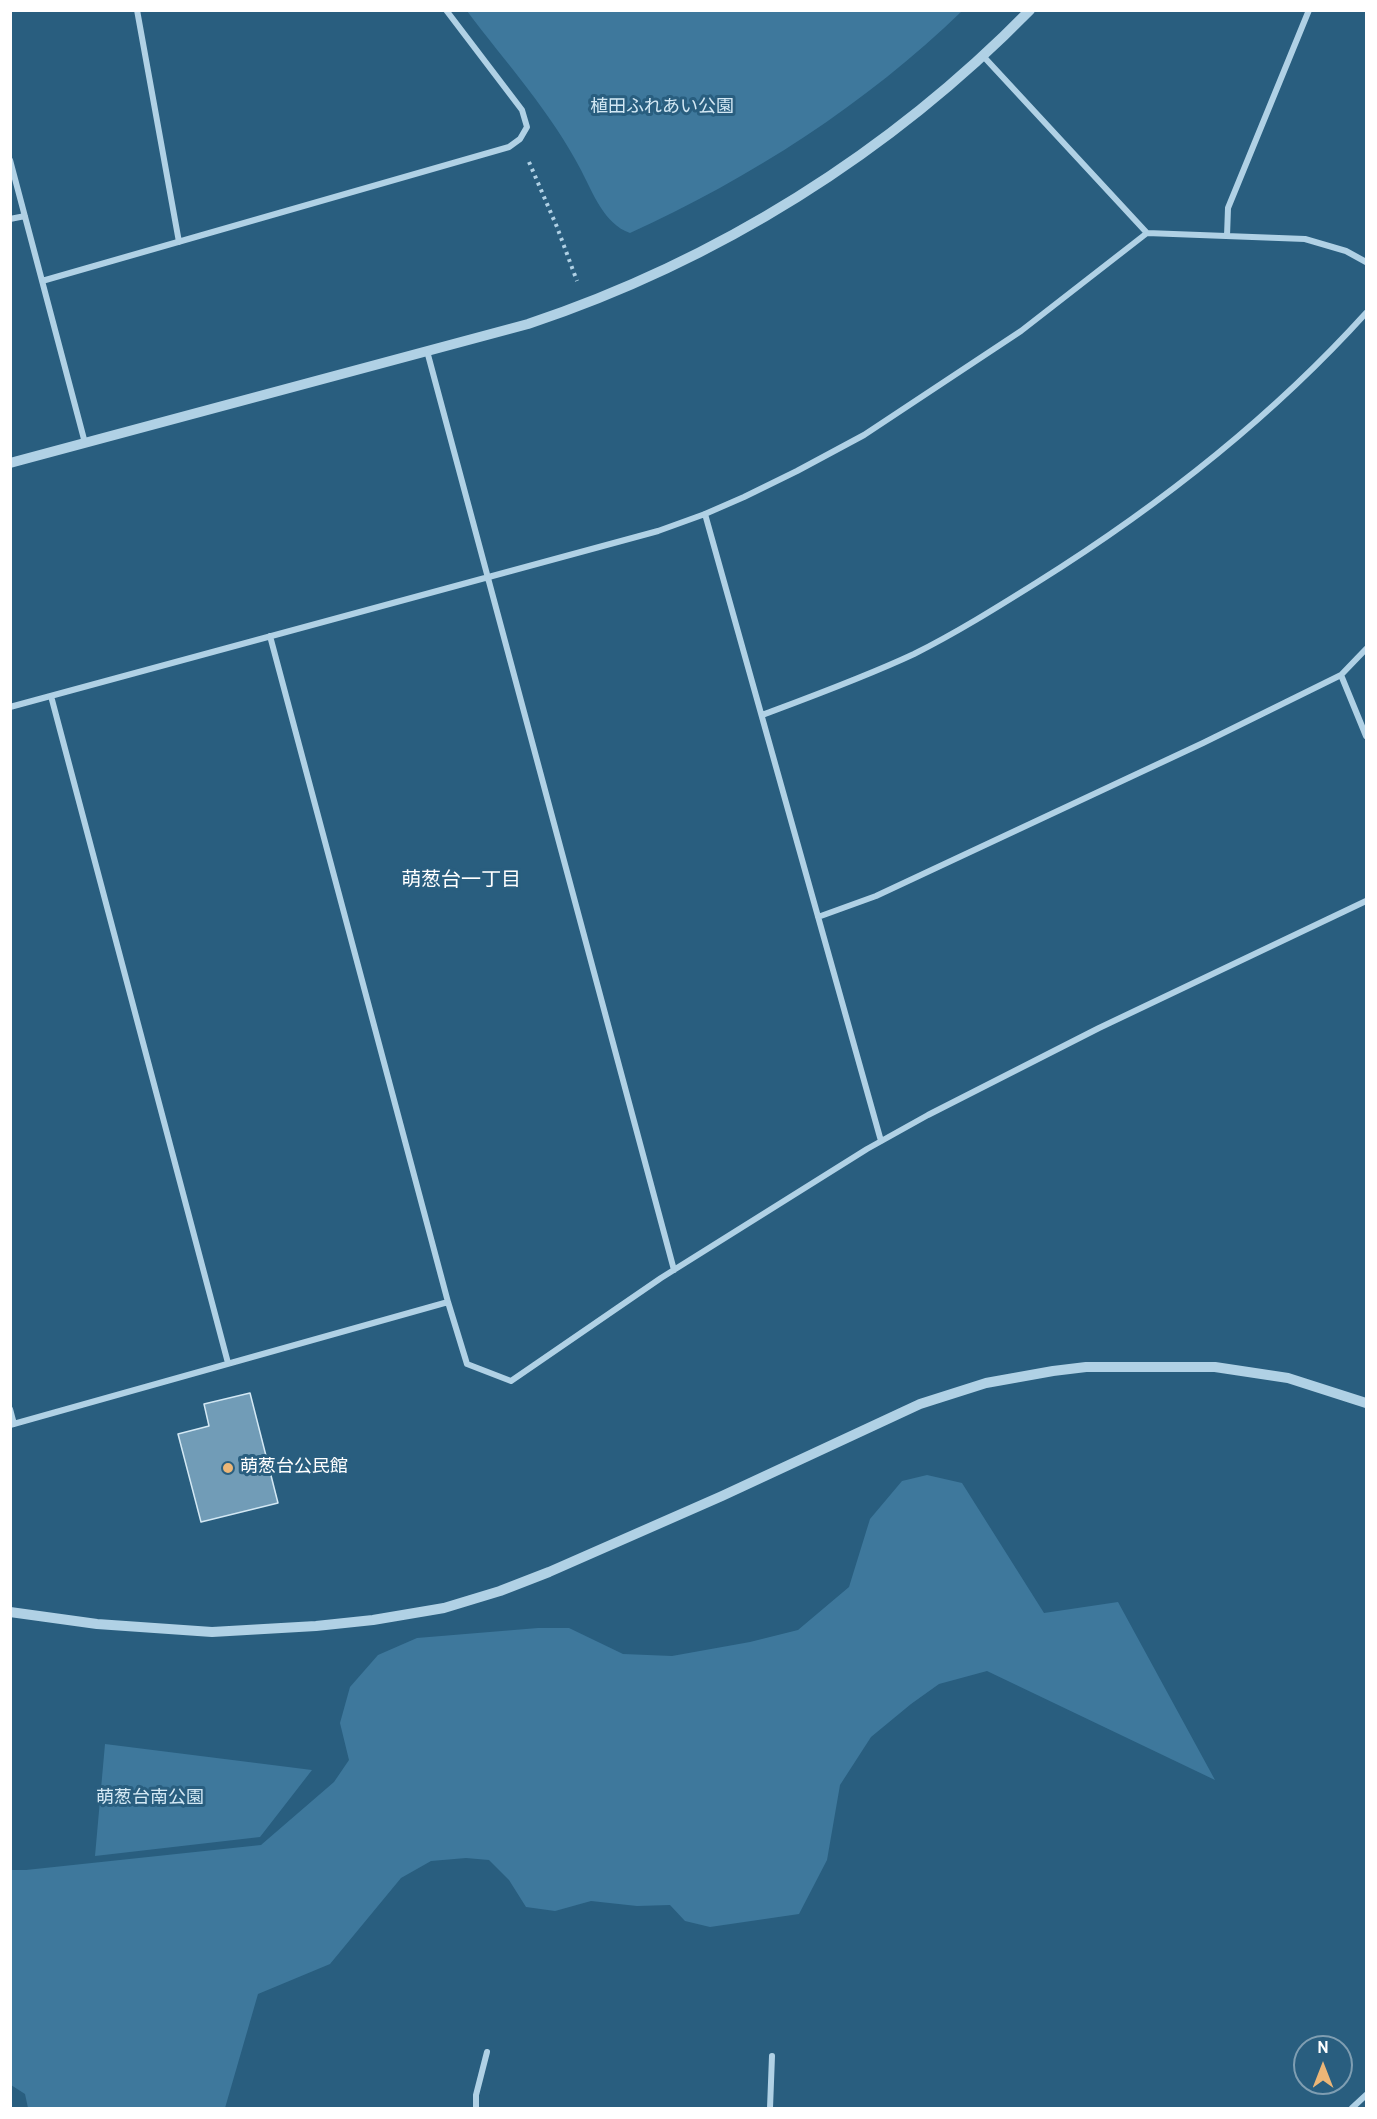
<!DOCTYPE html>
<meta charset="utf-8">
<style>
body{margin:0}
#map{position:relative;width:1377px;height:2119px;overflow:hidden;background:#295e7f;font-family:Overpass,sans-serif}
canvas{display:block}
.frame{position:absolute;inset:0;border:12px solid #fff;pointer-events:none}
.north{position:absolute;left:1293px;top:2035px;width:60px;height:60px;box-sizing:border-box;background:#295e7f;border:2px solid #7f9eb2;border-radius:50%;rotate:0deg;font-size:16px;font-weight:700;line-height:24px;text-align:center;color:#fff}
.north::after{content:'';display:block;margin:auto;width:21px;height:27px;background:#ecb677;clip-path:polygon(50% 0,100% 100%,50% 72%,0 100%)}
</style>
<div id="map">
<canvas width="1377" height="2119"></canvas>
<div class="frame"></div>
<div class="north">N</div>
</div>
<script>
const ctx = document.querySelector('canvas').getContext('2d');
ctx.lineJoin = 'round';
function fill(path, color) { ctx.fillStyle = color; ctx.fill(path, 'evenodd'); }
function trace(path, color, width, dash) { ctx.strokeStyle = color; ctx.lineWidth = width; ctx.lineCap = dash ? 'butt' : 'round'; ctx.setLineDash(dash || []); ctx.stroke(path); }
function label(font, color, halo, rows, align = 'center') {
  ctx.font = font + ' Overpass,"Noto Sans JP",sans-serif'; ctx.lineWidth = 6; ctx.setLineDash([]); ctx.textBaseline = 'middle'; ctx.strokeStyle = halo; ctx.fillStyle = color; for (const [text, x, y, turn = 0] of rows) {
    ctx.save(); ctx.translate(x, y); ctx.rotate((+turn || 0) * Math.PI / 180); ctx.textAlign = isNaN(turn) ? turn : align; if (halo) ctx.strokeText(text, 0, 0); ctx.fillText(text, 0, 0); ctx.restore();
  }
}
fill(new Path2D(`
 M467,11H962C866,104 751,178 630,233C604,224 593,193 581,170C551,112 506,63 467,11Z
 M927,1475L962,1483L1044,1613L1118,1602L1215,1780L987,1671L939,1684L911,1704L871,1737L840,1785L827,1860L799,1914L710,1927L685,1921L670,1905L637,1906L591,1901L555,1911L526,1907L509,1880L489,1860L466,1858L431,1861L401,1878L330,1964L258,1994L225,2108H28L25,2094L11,2085V1870H26L261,1845L334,1782L349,1760L340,1723L350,1687L378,1655L417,1638L538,1628H569L623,1654L672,1656L750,1642L798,1630L849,1587L870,1519L902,1481Z
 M105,1744L312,1770L260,1837L95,1856Z`), '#3e789c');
const building = new Path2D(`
 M250,1393L278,1503L201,1522L178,1434L209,1426L204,1404Z`);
fill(building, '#719cb7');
trace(building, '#d3e8f4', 1.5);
trace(new Path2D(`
 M529,162L557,227L577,281`), '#b0d1e5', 4, [3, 4.5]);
trace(new Path2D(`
 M137,10L179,242
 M984,57L1147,233
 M10,160L85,443
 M10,219L25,216
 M1227,236L1228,208L1309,10
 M42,281L509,147L520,139L527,127L522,110L446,10
 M427,351L674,1270
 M705,514L881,1141
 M270,636L448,1302L467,1364L511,1381L661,1278L867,1149L928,1115L1099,1028L1366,901
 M1341,675L1366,736
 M51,696L228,1363
 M10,707L658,531L705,514L744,497L797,471L864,435L1021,331L1147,233L1305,239L1346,251L1366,262
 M762,715C813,696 865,677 914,654C956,633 996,608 1036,583C1156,508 1271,418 1366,313
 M818,917L876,896L1203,743L1341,675L1366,649
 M10,1409L14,1424
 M10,1425L448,1302
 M476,2108V2095L487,2052
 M770,2108L772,2056
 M1352,2108L1366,2095`), '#b0d1e5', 6);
trace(new Path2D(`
 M10,463L528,324C717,261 890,153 1030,10
 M10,1612L97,1624L212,1632L316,1626L373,1620L444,1608L500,1591L549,1572L722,1496L920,1404L986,1383L1053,1371L1086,1367H1215L1288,1378L1366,1403`), '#b0d1e5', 10);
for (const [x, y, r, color] of [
 [228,1468,6,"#ecb677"]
]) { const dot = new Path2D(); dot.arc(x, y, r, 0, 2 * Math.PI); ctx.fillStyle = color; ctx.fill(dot); trace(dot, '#295e7f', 2); }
label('18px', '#d3e8f4', '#295e7f', [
 ["植田ふれあい公園",662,108],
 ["萌葱台南公園",150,1799]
]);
label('18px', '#fff', '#295e7f', [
 ["萌葱台公民館",240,1468]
], 'left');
label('20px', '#fff', '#295e7f', [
 ["萌葱台一丁目",461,882]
]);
</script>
